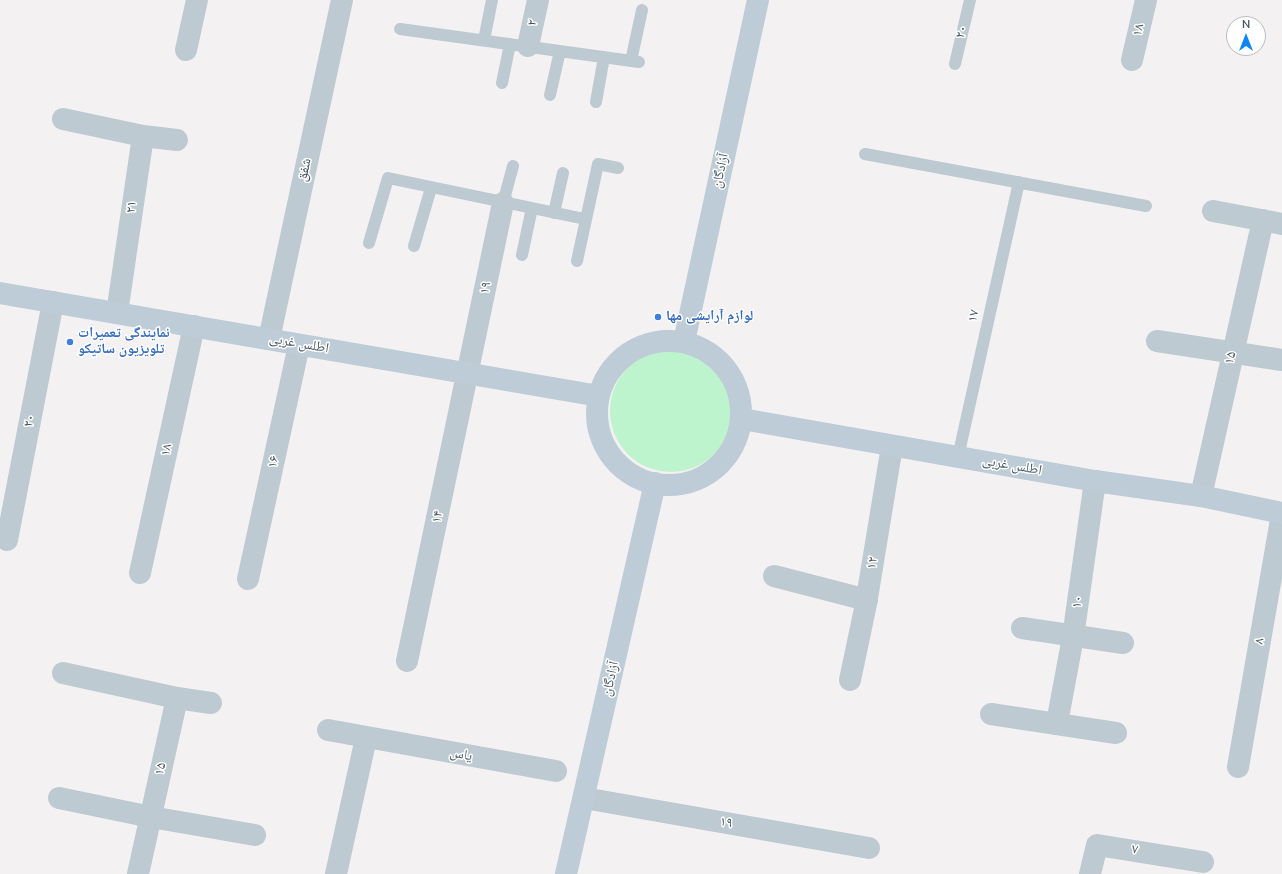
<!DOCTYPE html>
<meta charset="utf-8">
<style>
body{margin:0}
#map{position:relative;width:1282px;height:874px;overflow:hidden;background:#f4f1f2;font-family:"Nunito Sans",sans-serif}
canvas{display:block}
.north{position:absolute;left:1226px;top:16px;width:40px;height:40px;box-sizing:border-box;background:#fff;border:1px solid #b5bcc0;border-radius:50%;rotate:0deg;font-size:11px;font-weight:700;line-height:16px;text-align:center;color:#475761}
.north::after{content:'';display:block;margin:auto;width:14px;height:18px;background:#0985f7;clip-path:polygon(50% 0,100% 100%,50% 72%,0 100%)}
</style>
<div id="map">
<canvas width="1282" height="874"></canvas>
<div class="north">N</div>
</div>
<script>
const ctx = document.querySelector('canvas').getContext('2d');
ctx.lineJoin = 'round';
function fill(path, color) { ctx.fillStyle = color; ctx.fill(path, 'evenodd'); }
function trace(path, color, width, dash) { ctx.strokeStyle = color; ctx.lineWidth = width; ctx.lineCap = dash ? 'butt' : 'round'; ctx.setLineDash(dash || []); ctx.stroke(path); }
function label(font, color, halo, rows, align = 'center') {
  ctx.font = font + ' "Nunito Sans","Noto Naskh Arabic",sans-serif'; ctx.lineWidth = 3; ctx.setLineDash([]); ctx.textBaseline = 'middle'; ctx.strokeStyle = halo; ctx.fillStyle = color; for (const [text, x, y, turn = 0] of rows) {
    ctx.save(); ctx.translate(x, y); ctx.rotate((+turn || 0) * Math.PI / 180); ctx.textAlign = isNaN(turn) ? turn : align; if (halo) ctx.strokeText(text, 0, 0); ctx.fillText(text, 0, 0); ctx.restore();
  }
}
fill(new Path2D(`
 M610 411a61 61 0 1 1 122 0a61 61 0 1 1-122 0Z`), '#bdf4ce');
trace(new Path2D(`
 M400,29L639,62
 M484,40L492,0
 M631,61L642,10
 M955,64L970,0
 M502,83L510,44
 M550,95L560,51
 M596,102L604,57
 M865,154L1146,206
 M503,203L513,166
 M554,213L563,173
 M369,243L388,178L585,219
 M414,246L431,188
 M522,255L532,208
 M577,261L598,164L618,168
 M958,457L1019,182`), '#becad2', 12);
trace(new Path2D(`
 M528,46L538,0
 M186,50L197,0
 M1132,60L1146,0
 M63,119L143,136
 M1213,211L1282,224
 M117,313L143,136L177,140
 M269,339L342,0
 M1157,341L1282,360
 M1201,496L1263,220
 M7,540L53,302
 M140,573L194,326
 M774,576L867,600
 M248,579L299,345
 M1022,628L1123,643
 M407,661L503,203
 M63,673L177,698
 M850,680L866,604L892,446
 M991,714L1116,733
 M1057,723L1073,637L1095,481
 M328,730L556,771
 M1238,767L1282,514
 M59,798L151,817L255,835
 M584,798L869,848
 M138,874L177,698L211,703
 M336,874L366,738
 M1090,874L1097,845L1203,862`), '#becad2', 22);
trace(new Path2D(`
 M0,293L599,396
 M597 413a72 72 0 1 1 144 0a72 72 0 1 1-144 0Z
 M684,342L758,0
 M742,419L1095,481L1201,496L1282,513
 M566,874L655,483`), '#beccd7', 22);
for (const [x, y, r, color] of [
 [658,317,4,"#3f7fe0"],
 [70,342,4,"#3f7fe0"]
]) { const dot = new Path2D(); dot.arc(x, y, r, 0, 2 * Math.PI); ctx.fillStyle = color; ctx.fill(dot); trace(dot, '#fff', 1.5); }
label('14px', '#475761', '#fff', [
 ["۲",533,23,-78],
 ["۱۸",1139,30,-77],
 ["۲۰",962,32,-77],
 ["شفق",305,170,-78],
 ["آزادگان",721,171,-78],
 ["۲۱",132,207,-82],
 ["۱۹",486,288,-78],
 ["۱۷",974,316,-78],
 ["اطلس غربی",299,344,10],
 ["۱۵",1231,358,-77],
 ["۲۰",30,421,-79],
 ["۱۸",167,450,-78],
 ["۱۶",274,462,-78],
 ["اطلس غربی",1012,466,10],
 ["۱۴",438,517,-78],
 ["۱۲",873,563,-81],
 ["۱۰",1078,602,-82],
 ["۸",1260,641,-80],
 ["آزادگان",611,679,-77],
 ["یاس",461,755,10],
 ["۱۵",161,769,-77],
 ["۱۹",726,823,10],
 ["۷",1135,850,9]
]);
label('bold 14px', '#366cbe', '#fff', [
 ["لوازم آرایشی مها",666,317],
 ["نمایندگی تعمیرات",78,334],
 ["تلویزیون ساتیکو",78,350]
], 'left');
</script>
